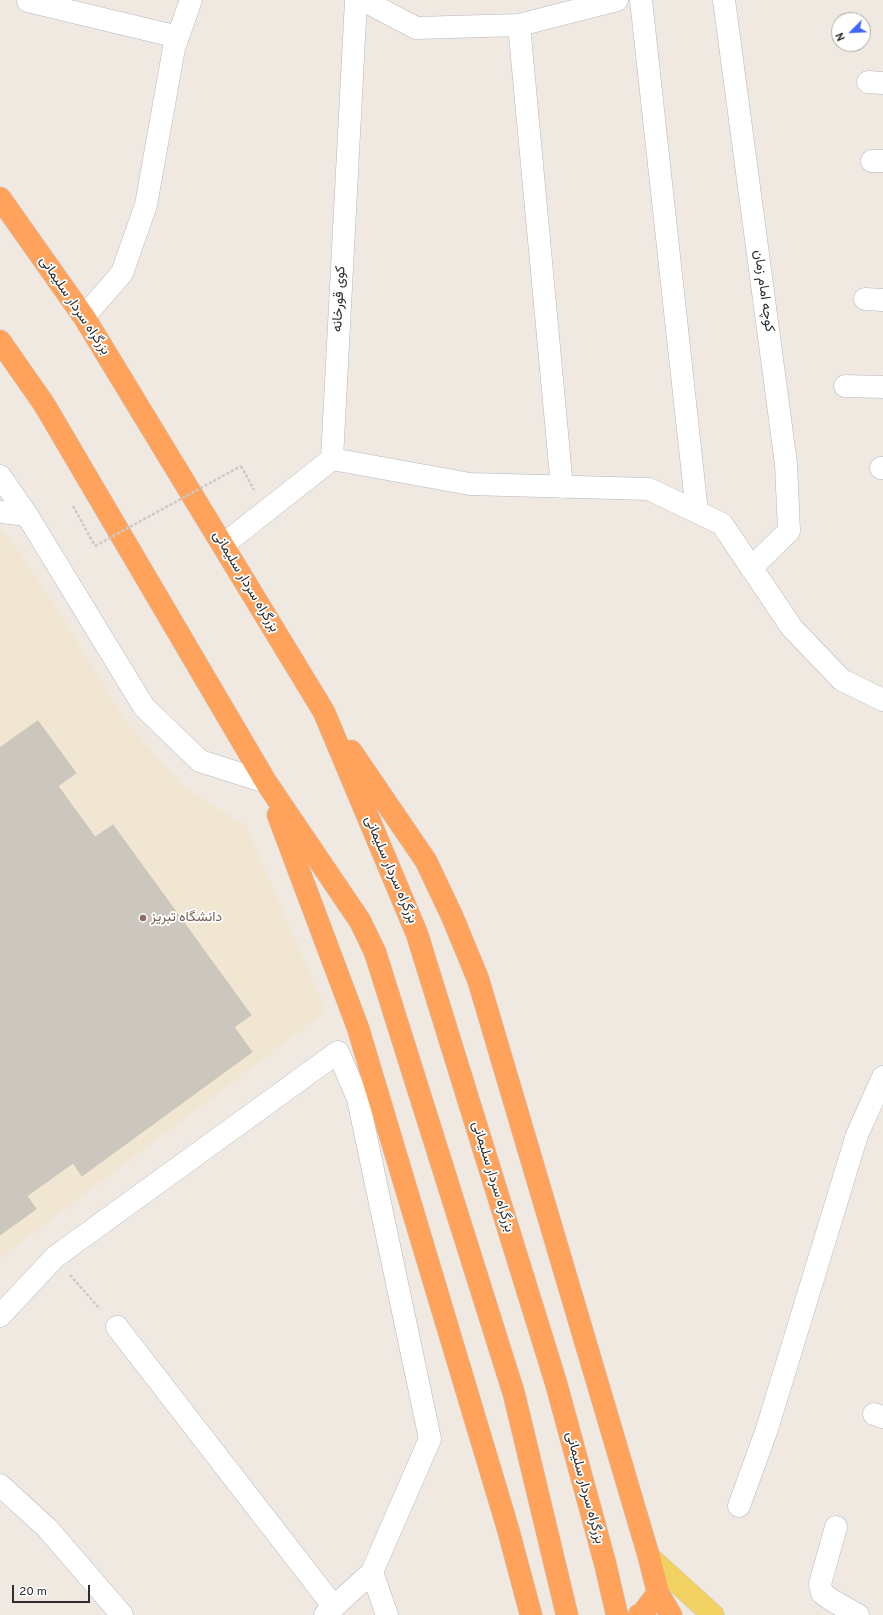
<!DOCTYPE html>
<meta charset="utf-8">
<style>
body{margin:0}
#map{position:relative;width:883px;height:1615px;overflow:hidden;background:#efe9e1;font-family:Overpass,sans-serif}
canvas{display:block}
.north{position:absolute;left:831px;top:12px;width:40px;height:40px;box-sizing:border-box;background:#fff;border:1px solid #ababab;border-radius:50%;rotate:246deg;font-size:11px;font-weight:700;line-height:16px;text-align:center;color:#2e2e2e}
.north::after{content:'';display:block;margin:auto;width:14px;height:18px;background:#4264fb;clip-path:polygon(50% 0,100% 100%,50% 72%,0 100%)}
.scale{position:absolute;left:12px;top:1585px;width:78px;height:18px;box-sizing:border-box;border:2px solid #2e2e2e;border-top:0;padding-left:5px;font-size:12px;line-height:14px;white-space:nowrap;color:#2e2e2e;-webkit-text-stroke:3px #fff;paint-order:stroke}
</style>
<div id="map">
<canvas width="883" height="1615"></canvas>
<div class="north">N</div>
<div class="scale">20 m</div>
</div>
<script>
const ctx = document.querySelector('canvas').getContext('2d');
ctx.lineJoin = 'round';
function fill(path, color) { ctx.fillStyle = color; ctx.fill(path, 'evenodd'); }
function trace(path, color, width, dash) { ctx.strokeStyle = color; ctx.lineWidth = width; ctx.lineCap = dash ? 'butt' : 'round'; ctx.setLineDash(dash || []); ctx.stroke(path); }
function label(font, color, halo, rows, align = 'center') {
  ctx.font = font + ' Overpass,Vazirmatn,sans-serif'; ctx.lineWidth = 3.5; ctx.setLineDash([]); ctx.textBaseline = 'middle'; ctx.strokeStyle = halo; ctx.fillStyle = color; for (const [text, x, y, turn = 0] of rows) {
    ctx.save(); ctx.translate(x, y); ctx.rotate((+turn || 0) * Math.PI / 180); ctx.textAlign = isNaN(turn) ? turn : align; if (halo) ctx.strokeText(text, 0, 0); ctx.fillText(text, 0, 0); ctx.restore();
  }
}
fill(new Path2D(`
 M0,529L10,539L56,607L127,723L184,787L246,826L326,1011L0,1258Z`), '#f0e6d1');
const building = new Path2D(`
 M38,721L76,773L58,786L95,837L113,825L251,1015L234,1027L252,1052L82,1176L73,1163L27,1196L36,1209L0,1235V748Z`);
fill(building, '#cbc7bf');
trace(building, '#cbc5ba', 1);
const minor = new Path2D(`
 M363,0L416,28L519,25L617,0
 M641,0L697,512
 M724,0L786,464L789,531L751,568
 M28,1L178,37
 M519,25L562,487
 M868,82L883,83
 M872,161H883
 M865,299L883,300
 M84,317L122,273L146,205L174,48L191,0
 M845,386L883,387
 M332,459L470,484L649,489L722,524L792,628L842,680L883,700
 M881,468H883
 M0,476L27,515L144,707L200,761L266,782
 M0,512L27,515
 M223,545L332,459L356,0
 M0,1316L55,1257L338,1052L358,1099L430,1439L372,1572L387,1615
 M117,1327L334,1607
 M874,1414L883,1417
 M0,1485L47,1528L122,1615
 M739,1506L767,1429L857,1135L883,1077
 M836,1527L820,1584L822,1593L830,1599L858,1615
 M325,1615L372,1572`);
const major = new Path2D(`
 M649,1557L713,1615`);
const highway = new Path2D(`
 M0,198L84,317L324,712L417,934L556,1383L605,1563L617,1615
 M0,341L44,404L266,782L360,921L375,952L514,1394L567,1615
 M351,751L426,861L452,916L478,979L649,1557L658,1593L671,1615
 M278,815L358,1028L508,1529L531,1615
 M639,1615L642,1614L658,1593`);
trace(minor, '#b4b7c1', 23);
trace(major, '#c9c9c9', 23);
trace(highway, '#c9c9c9', 23);
trace(new Path2D(`
 M241,466L254,490
 M73,506L95,546
 M70,1275L100,1309`), '#c9c9c9', 2.5, [3, 2]);
trace(minor, '#fff', 22);
trace(major, '#f2d163', 22);
trace(highway, '#ffa35c', 22);
trace(new Path2D(`
 M95,546L241,466`), '#c9c9c9', 2.5, [3, 2]);
for (const [x, y, r, color] of [
 [143,918,4,"#8d6e63"]
]) { const dot = new Path2D(); dot.arc(x, y, r, 0, 2 * Math.PI); ctx.fillStyle = color; ctx.fill(dot); trace(dot, '#fff', 1.5); }
label('14px', '#2e2e2e', '#fff', [
 ["کوچه امام زمان",763,291,82],
 ["کوی قورخانه",340,299,-87],
 ["بزرگراه سردار سلیمانی",74,306,56],
 ["بزرگراه سردار سلیمانی",245,582,59],
 ["بزرگراه سردار سلیمانی",390,870,67],
 ["بزرگراه سردار سلیمانی",492,1177,73],
 ["بزرگراه سردار سلیمانی",584,1488,75]
]);
label('14px', '#785e54', '#fff', [
 ["دانشگاه تبریز",151,918]
], 'left');
</script>
